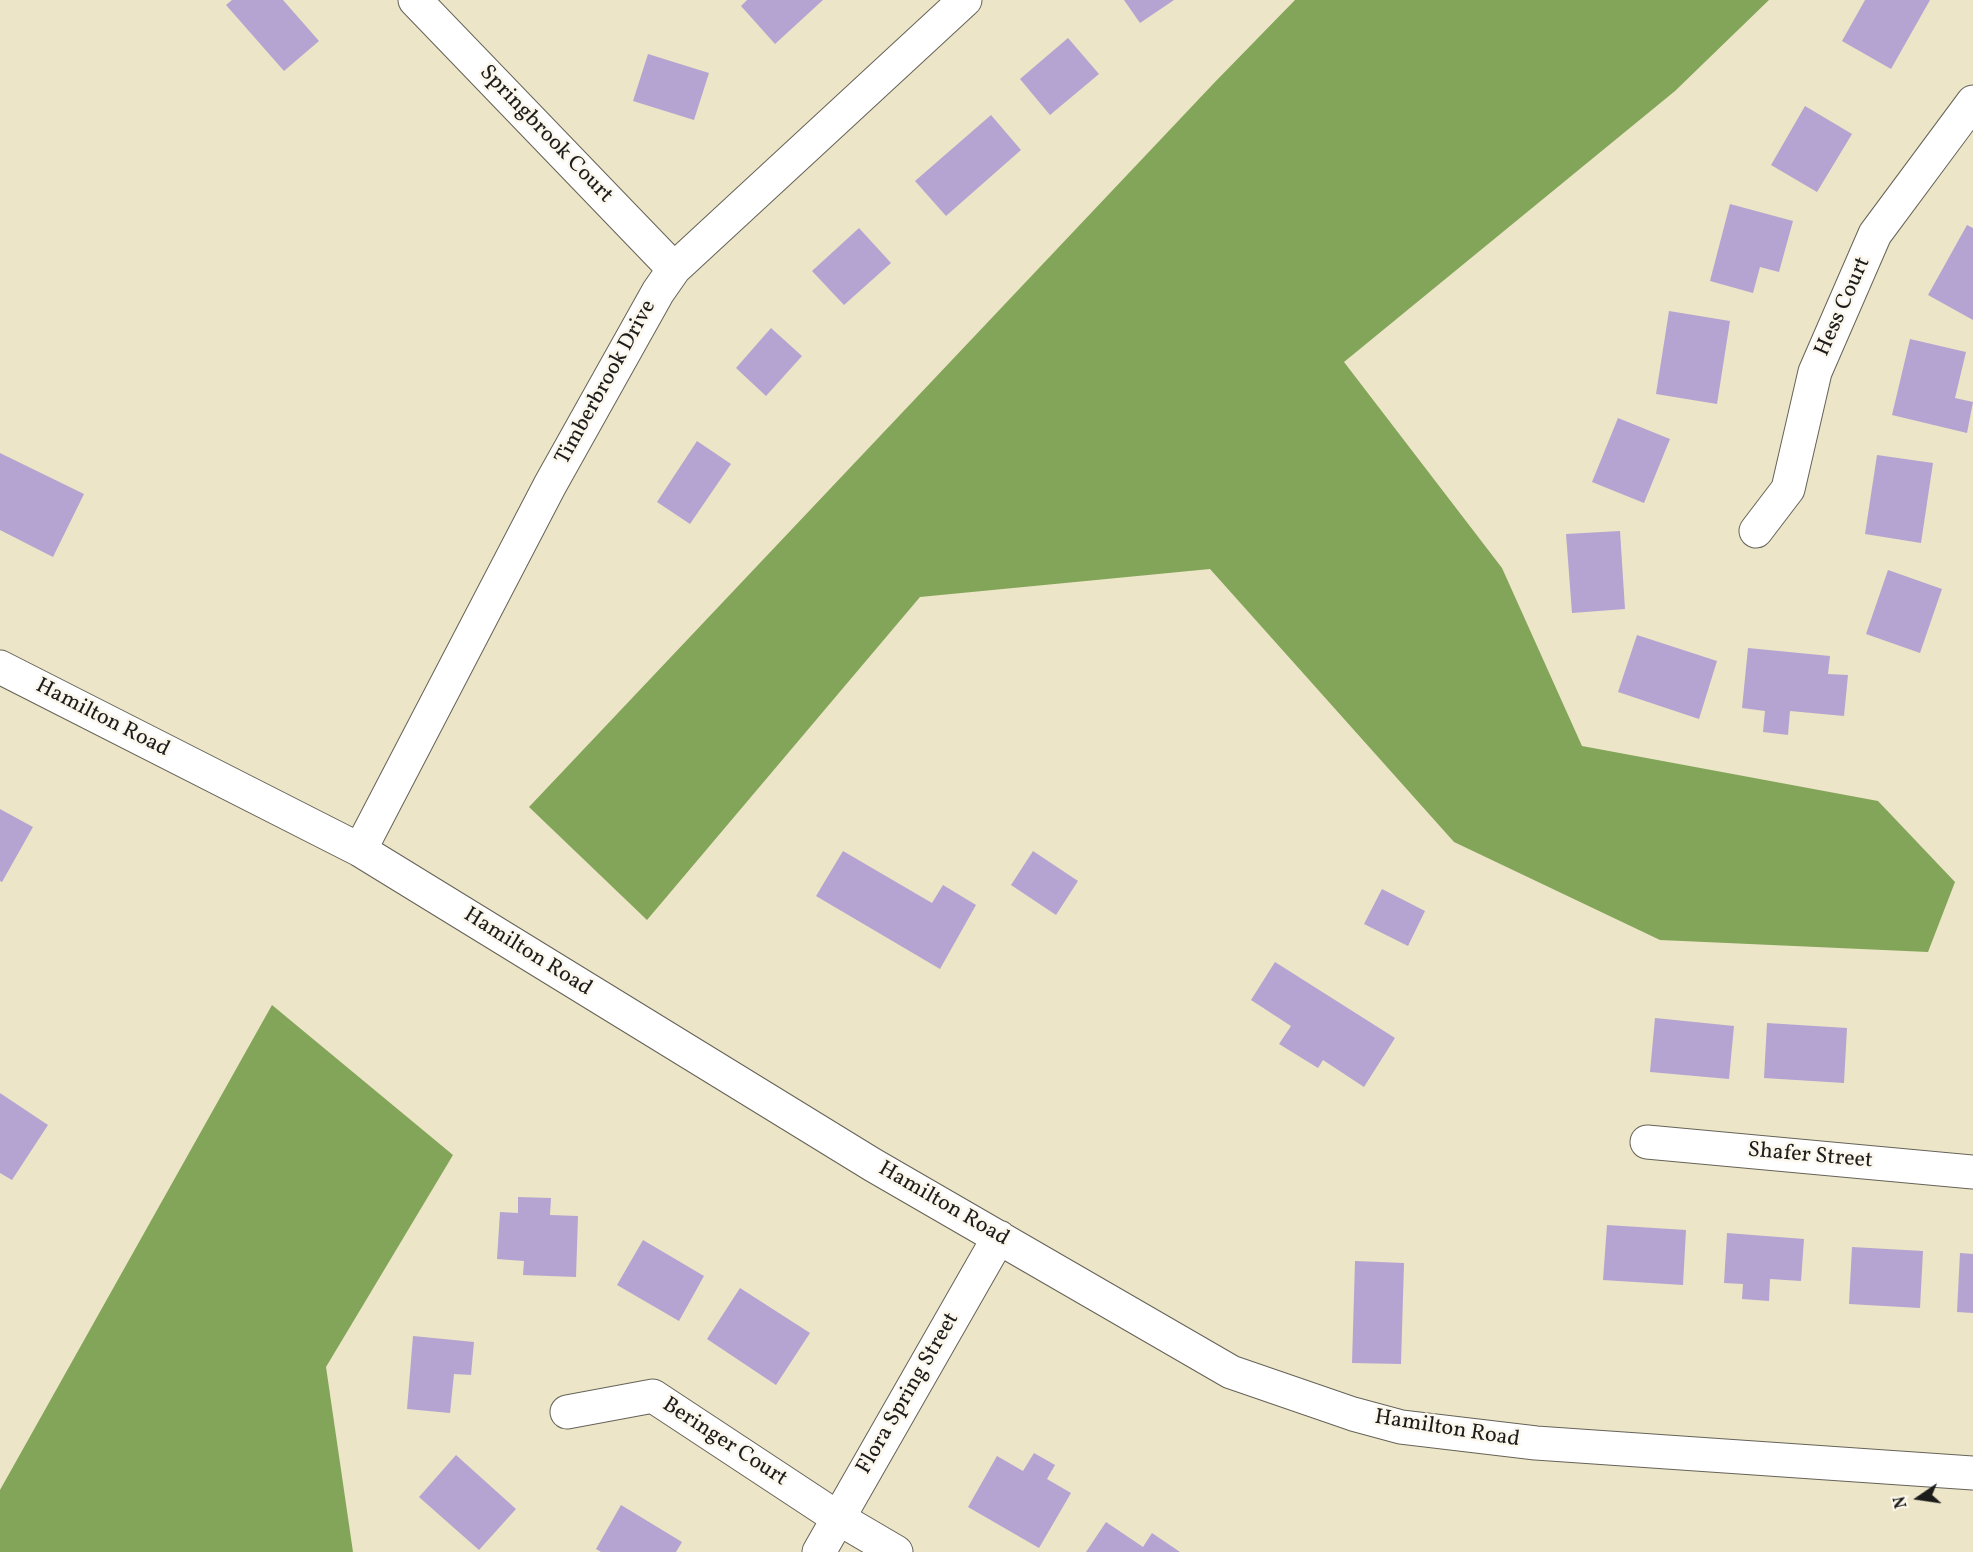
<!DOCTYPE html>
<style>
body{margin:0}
#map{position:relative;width:1973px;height:1552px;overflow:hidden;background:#ece5c7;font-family:Vollkorn,serif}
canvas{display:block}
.north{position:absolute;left:1889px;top:1468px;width:60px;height:60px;-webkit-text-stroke:4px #fbf7ec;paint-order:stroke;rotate:257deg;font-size:16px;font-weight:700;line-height:24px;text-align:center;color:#1c1c1c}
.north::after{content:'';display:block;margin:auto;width:21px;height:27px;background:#1c1c1c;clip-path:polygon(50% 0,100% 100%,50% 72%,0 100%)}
</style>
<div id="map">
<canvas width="1973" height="1552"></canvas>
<div class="north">N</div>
</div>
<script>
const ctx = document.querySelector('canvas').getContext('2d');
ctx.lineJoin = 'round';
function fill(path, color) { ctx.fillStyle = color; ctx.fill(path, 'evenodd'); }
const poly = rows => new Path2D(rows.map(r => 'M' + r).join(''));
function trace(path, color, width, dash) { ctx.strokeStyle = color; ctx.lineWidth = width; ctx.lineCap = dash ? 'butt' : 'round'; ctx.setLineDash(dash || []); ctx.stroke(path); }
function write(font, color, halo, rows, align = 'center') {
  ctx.font = font + ' Vollkorn,serif'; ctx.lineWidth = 5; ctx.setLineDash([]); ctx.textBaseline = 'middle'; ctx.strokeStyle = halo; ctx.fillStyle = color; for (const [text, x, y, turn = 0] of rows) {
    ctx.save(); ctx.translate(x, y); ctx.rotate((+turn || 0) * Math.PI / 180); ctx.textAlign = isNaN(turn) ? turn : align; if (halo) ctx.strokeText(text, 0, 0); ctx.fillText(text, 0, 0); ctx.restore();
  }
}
const forest = poly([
 [1295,0,1769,0,1675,91,1344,362,1502,568,1582,746,1878,801,1955,882,1928,952,1660,940,1454,842,1210,569,920,597,647,920,529,807,1215,82],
 [272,1005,453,1155,326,1367,353,1552,0,1552,0,1490]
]);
const building = poly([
 [232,0,283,0,319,41,284,71,226,5],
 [747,0,823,0,775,44,741,6],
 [1124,0,1174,0,1140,23],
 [1865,0,1930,0,1891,69,1842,41],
 [1068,38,1099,74,1050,115,1020,79],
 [648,54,709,73,694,120,633,101],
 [1805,106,1852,134,1817,192,1771,165],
 [991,115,1021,150,946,216,915,181],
 [1730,204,1793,221,1779,272,1760,267,1753,293,1710,281],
 [1967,225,1973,228,1973,320,1928,295],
 [859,228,891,263,844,305,812,271],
 [1669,311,1730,321,1717,404,1656,394],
 [771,328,802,356,766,396,736,368],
 [1910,339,1966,352,1955,398,1973,402,1967,433,1892,415],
 [1618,418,1670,439,1644,503,1592,482],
 [697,441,731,464,690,524,657,502],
 [0,453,84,494,53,557,0,530],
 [1877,455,1933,463,1921,543,1865,534],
 [1620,531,1625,609,1572,613,1566,534],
 [1888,570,1942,589,1920,653,1866,634],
 [1637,635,1717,661,1699,719,1618,692],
 [1748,648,1830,656,1828,674,1848,675,1844,716,1790,711,1788,735,1763,732,1765,711,1742,708],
 [0,809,33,827,2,882,0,881],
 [843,851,932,903,943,885,976,905,940,969,816,896],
 [1033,851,1078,881,1056,915,1011,885],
 [1382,889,1425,911,1408,946,1364,924],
 [1275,962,1395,1038,1364,1087,1323,1060,1318,1068,1279,1044,1291,1026,1251,1000],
 [1655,1018,1734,1026,1729,1079,1650,1072],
 [1767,1023,1847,1028,1844,1083,1764,1078],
 [0,1093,48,1125,12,1180,0,1173],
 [518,1197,551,1198,550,1215,578,1216,576,1277,523,1275,524,1261,497,1259,500,1212,518,1213],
 [1607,1225,1686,1230,1683,1285,1603,1280],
 [1727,1233,1804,1239,1801,1281,1770,1279,1769,1301,1742,1299,1743,1284,1724,1283],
 [643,1240,704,1276,679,1321,617,1285],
 [1852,1247,1923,1251,1920,1308,1849,1304],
 [1960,1253,1973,1254,1973,1313,1957,1312],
 [1355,1261,1404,1263,1401,1364,1352,1363],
 [740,1288,810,1333,776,1385,707,1339],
 [413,1336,474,1342,471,1375,454,1374,450,1413,407,1409],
 [1034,1453,1055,1465,1047,1479,1071,1493,1039,1548,968,1507,997,1456,1023,1471],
 [456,1455,516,1509,479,1550,419,1497],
 [621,1505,682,1542,676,1552,601,1552,596,1549],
 [1106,1522,1143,1547,1152,1533,1180,1552,1086,1552]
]);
const minor = poly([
 [415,0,674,269],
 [1756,531,1788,489,1815,372,1875,234,1973,102],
 [0,667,360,850,873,1165,1231,1372,1353,1414,1401,1427,1536,1443,1973,1473],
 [360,850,550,485,658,292,674,269,965,0],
 [1647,1142,1973,1172],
 [567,1412,653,1396,838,1518,896,1552],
 [819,1552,999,1237]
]);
const streetNames = [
 ["Springbrook Court",545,135,46],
 ["Hess Court",1844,307,-66],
 ["Timberbrook Drive",607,383,-61],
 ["Hamilton Road",102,719,27],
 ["Hamilton Road",527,953,32],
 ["Shafer Street",1810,1157,5],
 ["Hamilton Road",943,1205,30],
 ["Flora Spring Street",909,1394,-60],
 ["Hamilton Road",1447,1430,9],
 ["Beringer Court",724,1443,33]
];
fill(forest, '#83a55a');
fill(building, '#b5a4d1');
trace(minor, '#656258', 35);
trace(minor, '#fff', 33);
write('22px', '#1c1c1c', '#fbf7ec', streetNames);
</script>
